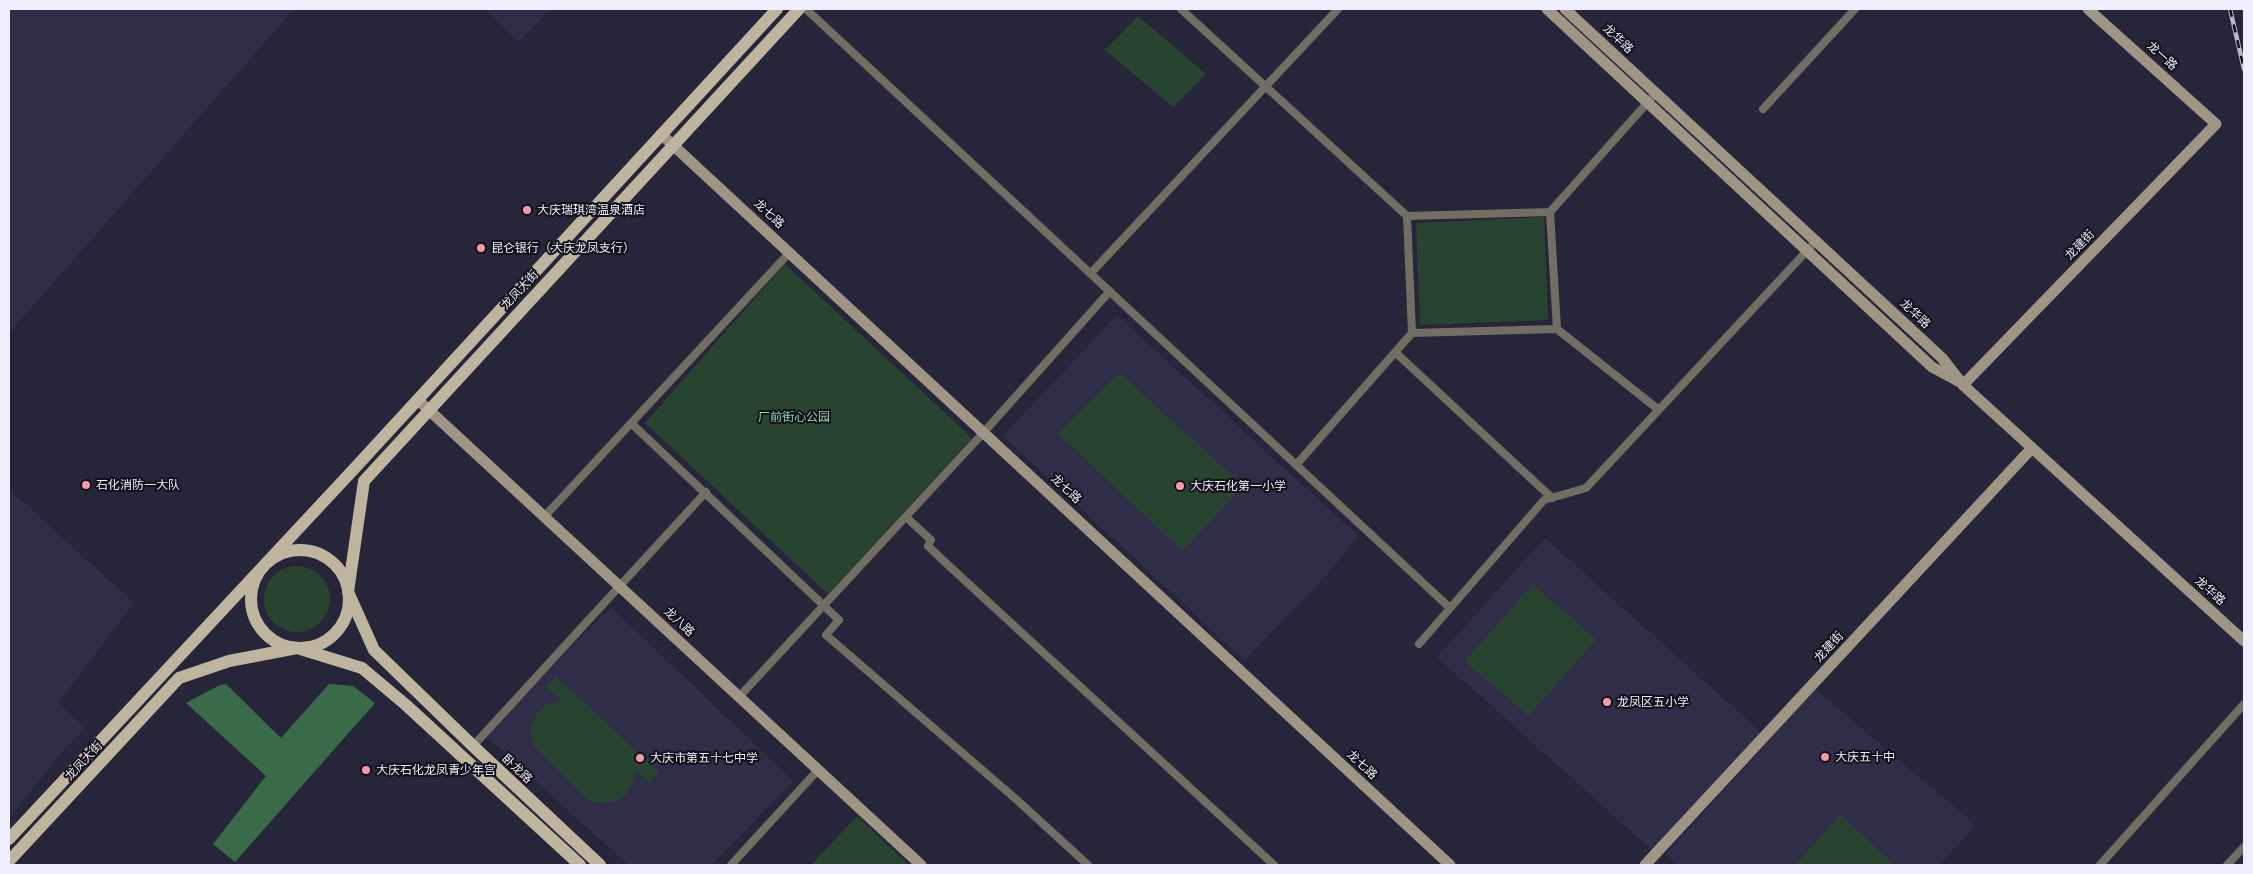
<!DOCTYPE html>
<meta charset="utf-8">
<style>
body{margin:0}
#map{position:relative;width:2253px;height:874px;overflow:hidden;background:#27253a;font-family:Mulish,sans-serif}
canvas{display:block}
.frame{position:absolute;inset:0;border:10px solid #efeefc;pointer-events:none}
</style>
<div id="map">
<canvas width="2253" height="874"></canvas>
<div class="frame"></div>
</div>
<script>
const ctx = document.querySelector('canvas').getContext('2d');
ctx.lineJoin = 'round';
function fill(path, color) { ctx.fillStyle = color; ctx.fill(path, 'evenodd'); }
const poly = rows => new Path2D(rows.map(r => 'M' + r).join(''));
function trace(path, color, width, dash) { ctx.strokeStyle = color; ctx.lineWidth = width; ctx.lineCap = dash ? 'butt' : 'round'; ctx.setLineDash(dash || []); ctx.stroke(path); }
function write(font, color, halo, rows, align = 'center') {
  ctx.font = font + ' Mulish,"Noto Sans SC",sans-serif'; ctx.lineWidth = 4; ctx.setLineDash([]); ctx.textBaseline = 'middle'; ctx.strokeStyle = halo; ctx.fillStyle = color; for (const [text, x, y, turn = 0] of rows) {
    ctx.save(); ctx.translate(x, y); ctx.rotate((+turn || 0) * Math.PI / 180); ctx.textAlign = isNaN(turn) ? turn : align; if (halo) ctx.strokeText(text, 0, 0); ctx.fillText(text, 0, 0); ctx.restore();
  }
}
const built = poly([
 [9,9,294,9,9,333],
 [484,9,550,9,519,42],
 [1117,315,1358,536,1326,576,1244,660,1003,436],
 [9,489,134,603,58,703,86,728,64,750,9,818],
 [1545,538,1763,734,1655,853,1437,657],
 [611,607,793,781,712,865,628,865,485,735],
 [1815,689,1976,825,1939,865,1678,865,1666,854]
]);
const green = poly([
 [1138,16,1206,74,1173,107,1105,50],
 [1544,217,1548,320,1420,325,1416,223],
 [785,264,972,438,828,594,645,423],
 [1120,373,1243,486,1183,551,1058,434],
 '264 599a33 33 0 1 1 66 0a33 33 0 1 1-66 0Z',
 [1533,584,1596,640,1528,716,1465,661],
 [556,677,659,772,649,783,636,770,633,782,626,795,612,802,600,803,587,799,534,747,530,730,537,713,547,704,561,700,546,687],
 [1840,815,1895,865,1795,865],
 [857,816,909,865,811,865]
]);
const forest = poly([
 [226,684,281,738,329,684,353,686,375,703,235,862,213,844,266,776,186,703,220,685]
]);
const street = poly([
 [806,9,1450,608],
 [1181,9,1407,216,1550,212,1557,329,1412,333,1407,216],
 [1763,109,1855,9],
 [1550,212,1656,93],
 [1091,273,1338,9],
 [1557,329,1659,410],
 [1395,352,1552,498],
 [631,423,839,620,826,635,1017,800,1088,865],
 [1296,465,1412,333],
 [544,517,790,252],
 [906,517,931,540,928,546,947,564,1274,865],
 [1419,644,1544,500,1586,488,1817,240],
 [739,697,984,432,1110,291],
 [473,746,706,492],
 [731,865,818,770],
 [2100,865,2244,704],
 [2227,865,2244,847]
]);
const secondary = poly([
 [1547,9,1932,367,1958,381],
 [1565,9,1942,358,1963,385,2244,641],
 [661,134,1450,865],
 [1963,385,2216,124,2088,9],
 [418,400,921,865],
 [1645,865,2032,448]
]);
const primary = poly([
 '251 599a49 49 0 1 1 98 0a49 49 0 1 1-98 0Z',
 [9,839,353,470,777,9],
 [9,861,179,678,229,661,297,648,362,668,406,705,580,865],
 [600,865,473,746,374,650,348,592,364,481,799,9]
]);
const rail = poly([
 [2230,9,2244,69]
]);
const markers = [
 [527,210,5,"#f39aa9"],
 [481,248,5,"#f39aa9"],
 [86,485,5,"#f39aa9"],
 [1180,486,5,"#f39aa9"],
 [1607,702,5,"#f39aa9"],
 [1825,757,5,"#f39aa9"],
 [640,758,5,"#f39aa9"],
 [366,770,5,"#f39aa9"]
];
const streetNames = [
 ["龙华路",1618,39,43],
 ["龙一路",2162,56,42],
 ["龙七路",769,214,43],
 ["龙建街",2080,245,-46],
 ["龙凤大街",520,290,-47],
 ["龙华路",1915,314,43],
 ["龙七路",1066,489,43],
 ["龙华路",2210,591,42],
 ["龙八路",679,622,43],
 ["龙建街",1829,647,-47],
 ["龙凤大街",84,761,-47],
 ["龙七路",1362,765,43],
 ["卧龙路",517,769,43]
];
const poiNames = [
 ["大庆瑞琪湾温泉酒店",537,210],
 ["昆仑银行（大庆龙凤支行）",491,248],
 ["石化消防一大队",96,485],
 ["大庆石化第一小学",1190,486],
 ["龙凤区五小学",1617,702],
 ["大庆五十中",1835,757],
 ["大庆市第五十七中学",650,758],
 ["大庆石化龙凤青少年宫",376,770]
];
const parkNames = [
 ["厂前街心公园",794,417]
];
fill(built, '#302d48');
fill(green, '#284330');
fill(forest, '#396b48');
trace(street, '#736e63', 8);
trace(secondary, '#9e9585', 11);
trace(primary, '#bfb49e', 12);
trace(rail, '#b9b8c8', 4.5);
trace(rail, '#111019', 2.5, [8]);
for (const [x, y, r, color] of markers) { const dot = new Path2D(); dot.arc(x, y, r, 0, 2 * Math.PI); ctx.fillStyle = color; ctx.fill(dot); trace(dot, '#111019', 2); }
write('12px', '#efeefc', '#111019', streetNames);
write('12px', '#efeefc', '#111019', poiNames, 'left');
write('12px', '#8ddaa3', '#111019', parkNames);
</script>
